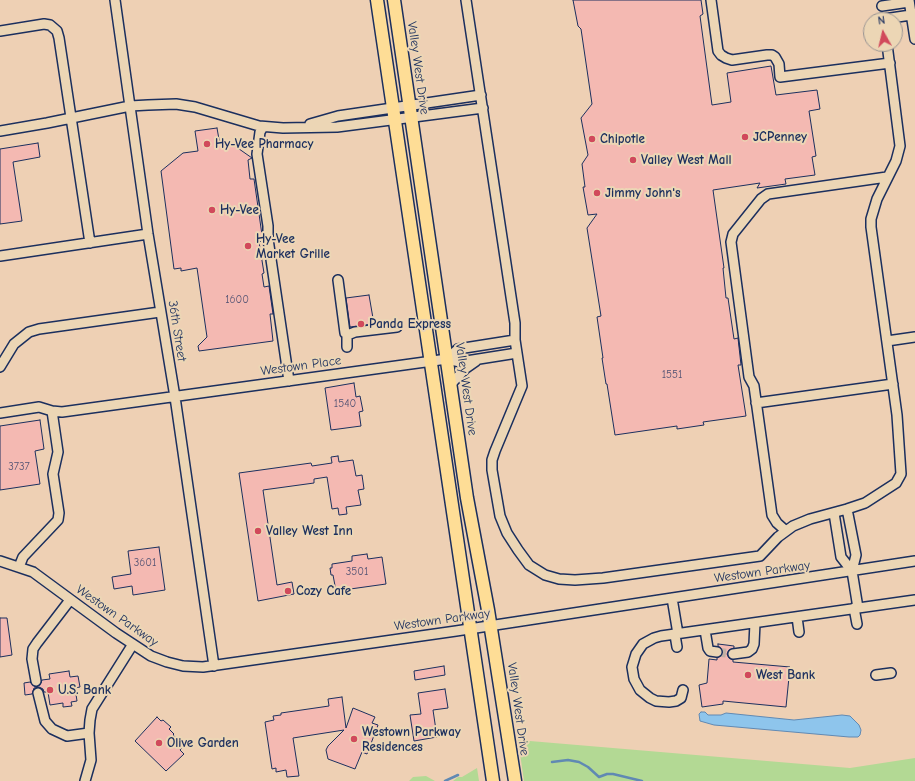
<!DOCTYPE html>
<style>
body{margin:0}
#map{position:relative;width:915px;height:781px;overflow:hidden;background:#eed0b4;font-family:"Comic Neue",sans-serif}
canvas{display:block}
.north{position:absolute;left:863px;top:12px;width:40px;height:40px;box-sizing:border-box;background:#ecd6b5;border:1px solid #989392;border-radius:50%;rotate:352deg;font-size:11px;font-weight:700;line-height:16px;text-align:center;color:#1b2f5e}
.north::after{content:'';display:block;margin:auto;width:14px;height:18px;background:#d1495b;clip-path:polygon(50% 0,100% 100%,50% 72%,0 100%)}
</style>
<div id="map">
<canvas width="915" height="781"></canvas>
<div class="north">N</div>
</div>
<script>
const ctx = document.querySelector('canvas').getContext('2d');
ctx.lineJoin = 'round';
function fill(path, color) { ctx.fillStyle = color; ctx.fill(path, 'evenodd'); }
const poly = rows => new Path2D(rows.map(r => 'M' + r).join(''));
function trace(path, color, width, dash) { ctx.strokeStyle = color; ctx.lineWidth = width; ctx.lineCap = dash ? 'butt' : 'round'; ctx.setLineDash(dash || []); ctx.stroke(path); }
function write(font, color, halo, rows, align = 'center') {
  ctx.font = font + ' "Comic Neue",sans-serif'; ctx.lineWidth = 4; ctx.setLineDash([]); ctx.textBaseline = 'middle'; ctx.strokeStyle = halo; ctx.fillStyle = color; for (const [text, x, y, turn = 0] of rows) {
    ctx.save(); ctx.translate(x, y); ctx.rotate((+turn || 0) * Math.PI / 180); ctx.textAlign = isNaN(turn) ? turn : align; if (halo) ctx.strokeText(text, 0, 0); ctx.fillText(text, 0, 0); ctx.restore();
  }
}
const green = poly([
 [518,740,850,768,915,758,915,781,524,781],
 [477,768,479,781,453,781,458,777,462,777],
 [426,776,435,781,409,781,413,777]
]);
const water = poly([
 [701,712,705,712,708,715,721,715,726,713,794,720,842,715,850,716,859,725,861,730,860,735,858,737,849,737,714,725,700,721,699,714,701,712]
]);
const stream = poly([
 [552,762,568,760,579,762,588,767,599,777,607,774,613,774,642,781],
 [445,781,458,775]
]);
const building = poly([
 [573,0,701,0,703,14,700,16,712,105,731,102,727,73,771,66,776,95,817,90,820,109,809,111,816,156,812,157,815,175,785,179,786,184,757,188,760,183,713,190,724,268,723,268,726,298,728,298,734,339,738,338,741,365,738,365,746,416,703,422,704,425,677,429,677,426,615,435,607,384,606,384,602,358,603,358,597,317,601,316,587,228,597,214,588,215,583,187,585,187,582,164,588,155,581,118,592,104,581,29,578,26,573,0],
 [217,128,220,145,232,144,252,158,248,160,250,179,254,179,262,235,262,241,259,242,264,273,262,274,264,287,269,286,273,314,270,314,273,341,199,351,198,346,207,337,197,268,181,271,181,268,174,269,161,171,183,153,198,151,195,131,217,128],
 [38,143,40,157,13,162,22,221,0,224,0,149,38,143],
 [369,295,374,324,350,327,346,298,369,295],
 [354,383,356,397,360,396,363,411,359,412,361,426,331,430,325,388,354,383],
 [40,420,44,449,35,451,40,484,0,490,0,426,40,420],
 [338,456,339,462,353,460,356,476,362,475,364,489,358,490,361,505,346,507,347,514,339,515,338,508,332,509,327,477,314,479,314,483,263,490,277,585,292,582,294,594,258,601,239,473,311,463,312,466,332,463,331,457,338,456],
 [159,547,165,590,133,595,132,586,114,589,112,577,131,574,128,551,159,547],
 [367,554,368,559,382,557,386,584,336,591,333,575,331,575,330,568,332,568,332,564,352,561,352,556,367,554],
 [0,618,7,618,12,655,0,657,0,618],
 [718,644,734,646,734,648,729,650,727,654,729,658,733,660,733,662,790,667,786,707,723,701,723,704,702,707,699,685,707,683,709,659,717,660,717,658,722,655,723,650,718,646,718,644],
 [444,666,445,675,415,680,414,671,444,666],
 [69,671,70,677,78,676,80,687,75,688,77,701,71,702,72,706,63,707,63,703,50,705,48,692,44,692,43,689,39,687,34,688,32,694,25,695,24,683,30,682,34,686,37,687,41,683,42,680,50,679,49,674,69,671],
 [445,689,448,708,433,710,437,737,414,741,410,715,421,714,418,693,445,689],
 [342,697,346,728,353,708,375,717,372,723,378,725,367,754,362,752,355,769,328,759,326,750,328,746,344,730,293,738,299,776,287,777,286,770,276,772,276,768,272,769,265,722,274,720,273,716,281,715,281,713,329,706,328,699,342,697],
 [157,717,161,721,163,720,171,727,169,729,174,734,173,735,184,745,180,750,184,754,166,771,135,741,157,717]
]);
const minorTunnel = poly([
 [717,652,733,654]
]);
const minor = poly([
 [115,0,148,234,175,397,214,666],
 [466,0,515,323,515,340,522,386,495,451,492,460,492,470,500,516,507,533,518,550,529,565,545,575,559,579,575,580,603,578,760,556,778,537,793,526,810,519,847,509,865,503,896,483,901,474,897,415,871,227,871,219,877,199,896,161,900,146,887,44],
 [711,0,718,51,721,55,726,58,732,60,767,55,772,55,775,57,779,64,780,77,890,63],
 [909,0,915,39],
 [882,6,909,2],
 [884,19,911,15],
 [0,31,44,24,50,25,57,31,59,38,90,243],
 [310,124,338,116,481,95],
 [263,127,260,132,257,154,268,226,268,239,289,381],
 [0,131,47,123,130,106,148,105,176,104,195,107,259,126,283,128,337,127,483,108],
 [0,256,148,234],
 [338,280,345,333,350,334,355,332,397,327],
 [347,334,347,347],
 [887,341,915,337],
 [447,359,458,349,515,340],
 [0,367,14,344,29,332,39,329,160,312],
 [451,384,466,368,476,361],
 [756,403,893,384],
 [0,413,39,407,52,411,62,412,447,359,460,362,517,353],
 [847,509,856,555,852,571,858,608],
 [834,513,841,557,852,571],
 [786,531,777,523,772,515,754,386,749,377,731,242,733,234,761,199,768,194,887,177],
 [0,561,33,572,116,633,151,656,167,662,183,666,203,667,456,631,915,561],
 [19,567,23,557,58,520,59,513,53,474,58,452,52,411],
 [672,598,678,634],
 [854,608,857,624],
 [797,617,799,632],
 [705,630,708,648,710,651,717,652],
 [675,635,677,647],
 [733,654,748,652,752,649,754,644,755,623],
 [876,675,891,673],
 [36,681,32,659,33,649,37,643,70,600],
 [683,690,681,698,676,701,669,702,656,701,650,698,640,690,634,679,632,667,636,654,643,644,654,638,661,636,915,600],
 [38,693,45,721,52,729,67,736,89,733],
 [85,781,91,760,89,733,90,720,92,709,133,644]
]);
const major = poly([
 [377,0,493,781],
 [394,0,467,498,488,610,515,781]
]);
const markers = [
 [745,137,4,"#d1495b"],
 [592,139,4,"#d1495b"],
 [207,144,4,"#d1495b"],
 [633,160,4,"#d1495b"],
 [597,193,4,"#d1495b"],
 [212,210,4,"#d1495b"],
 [248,246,4,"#d1495b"],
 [361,324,4,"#d1495b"],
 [258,531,4,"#d1495b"],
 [288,591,4,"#d1495b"],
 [748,675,4,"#d1495b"],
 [50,690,4,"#d1495b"],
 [354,739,4,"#d1495b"],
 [159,743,4,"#d1495b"]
];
const numberNames = [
 ["1600",237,300],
 ["1551",672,375],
 ["1540",345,404],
 ["3737",19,467],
 ["3601",145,563],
 ["3501",357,572]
];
const streetNames = [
 ["Valley West Drive",418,68,82],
 ["36th Street",177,331,81],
 ["Westown Place",301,366,-8],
 ["Valley West Drive",466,389,82],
 ["Westown Parkway",762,572,-8],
 ["Westown Parkway",117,616,35],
 ["Westown Parkway",442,620,-8],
 ["Valley West Drive",518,709,82]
];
const poiNames = [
 ["JCPenney",753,137],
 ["Chipotle",600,139],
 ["Hy-Vee Pharmacy",215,144],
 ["Valley West Mall",641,160],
 ["Jimmy John's",605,193],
 ["Hy-Vee",220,210],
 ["Hy-Vee",256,239],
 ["Market Grille",256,254],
 ["Panda Express",369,324],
 ["Valley West Inn",266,531],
 ["Cozy Cafe",296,591],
 ["West Bank",756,675],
 ["U.S. Bank",58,690],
 ["Westown Parkway",362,732],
 ["Residences",362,747],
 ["Olive Garden",167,743]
];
fill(green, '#b3d994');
fill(water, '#8ec5ec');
trace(water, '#6089b3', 1);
trace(stream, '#6089b3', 2.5);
fill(building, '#f4b9b2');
trace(building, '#1b2f5e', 1);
trace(minorTunnel, '#c4b0a3', 9, [9, 4.5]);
trace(minor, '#1b2f5e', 12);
trace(major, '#1b2f5e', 15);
trace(minor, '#ecd6b5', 9);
trace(major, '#fedd96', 12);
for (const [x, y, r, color] of markers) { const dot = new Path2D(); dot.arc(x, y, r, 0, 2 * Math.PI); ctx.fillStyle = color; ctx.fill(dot); trace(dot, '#ecd6b5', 1.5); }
write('11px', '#515273', null, numberNames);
write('13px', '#1b2f5e', '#ecd6b5', streetNames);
write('bold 13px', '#1b2f5e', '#ecd6b5', poiNames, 'left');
</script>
